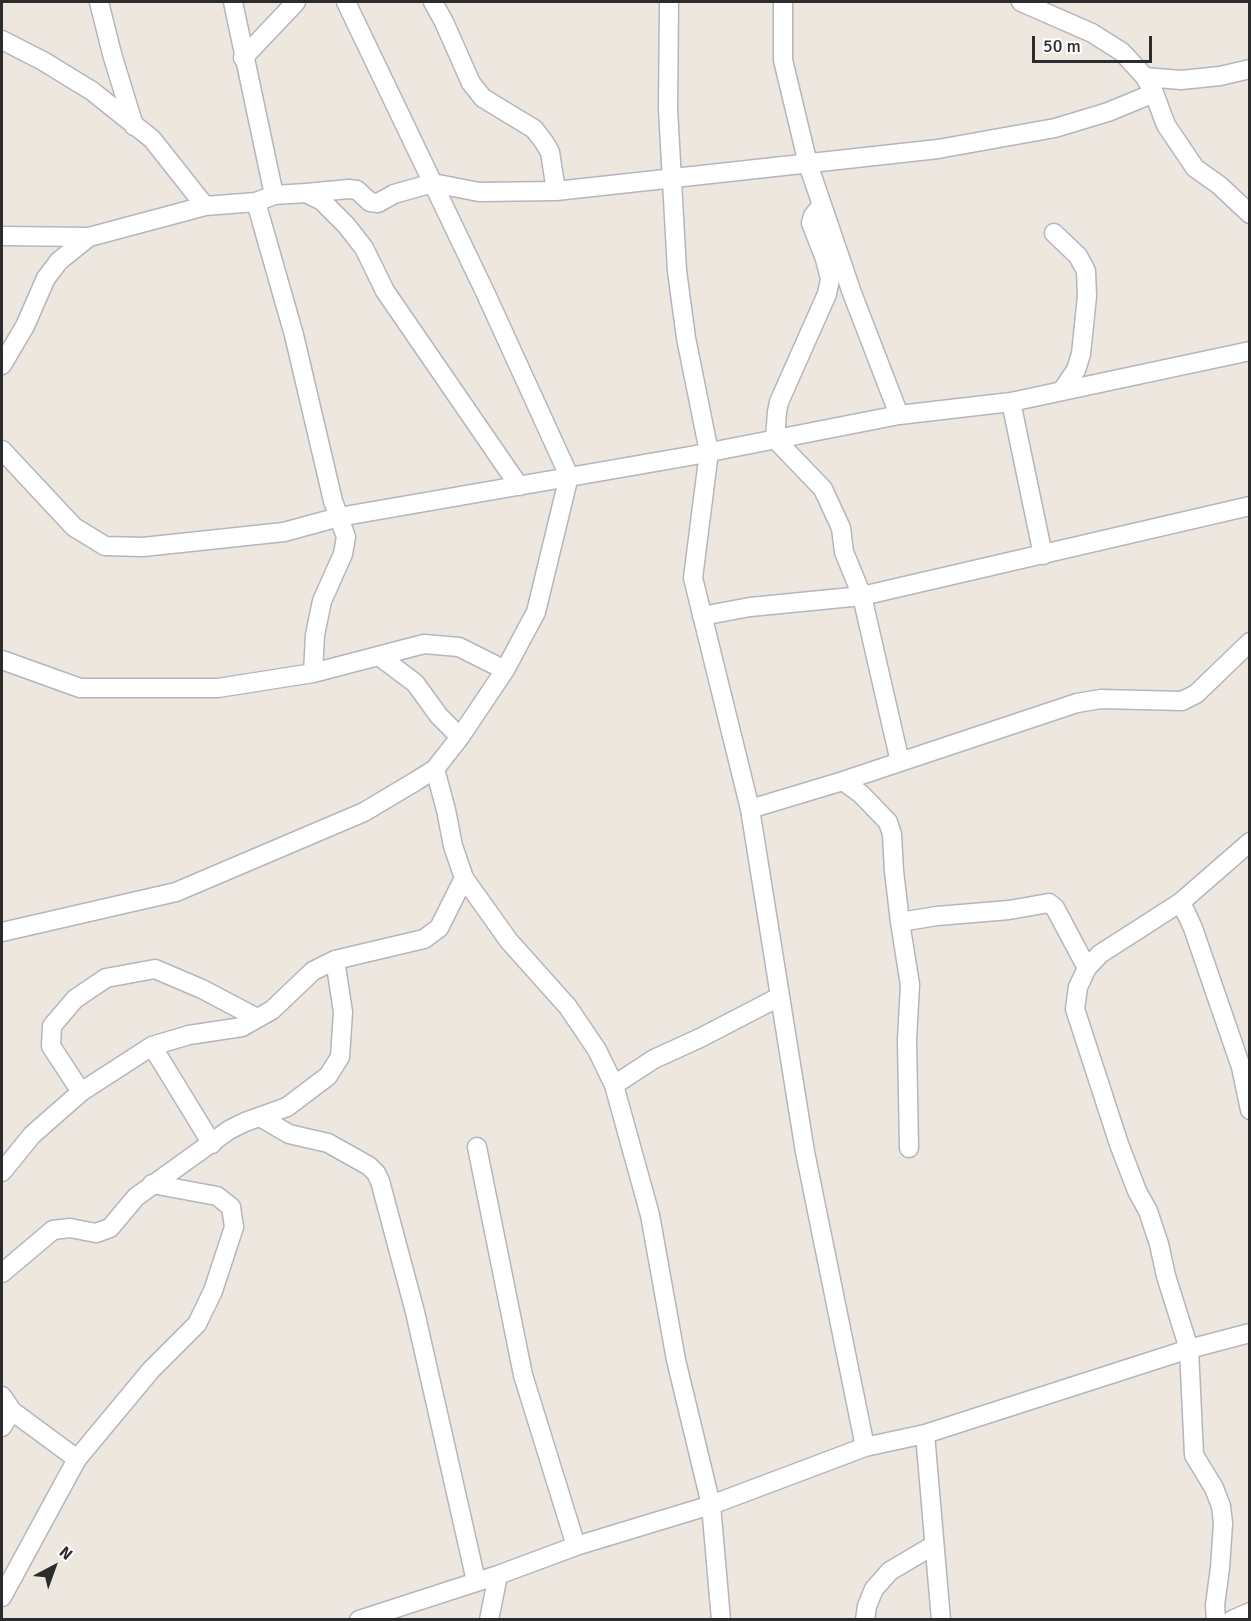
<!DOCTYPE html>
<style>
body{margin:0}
#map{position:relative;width:1251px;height:1621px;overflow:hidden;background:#ede7e0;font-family:Signika,sans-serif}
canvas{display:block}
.frame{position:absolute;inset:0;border:3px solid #2c2c2c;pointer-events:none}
.north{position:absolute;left:24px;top:1537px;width:60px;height:60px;-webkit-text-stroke:4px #fff;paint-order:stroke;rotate:41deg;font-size:16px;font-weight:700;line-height:24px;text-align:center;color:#2c2c2c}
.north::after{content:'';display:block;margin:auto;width:21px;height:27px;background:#2c2c2c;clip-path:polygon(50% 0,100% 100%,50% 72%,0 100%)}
.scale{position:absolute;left:1032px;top:36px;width:120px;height:27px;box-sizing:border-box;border:3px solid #2c2c2c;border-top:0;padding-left:8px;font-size:18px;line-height:21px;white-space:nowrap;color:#2c2c2c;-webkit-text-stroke:4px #fff;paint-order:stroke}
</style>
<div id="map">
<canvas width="1251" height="1621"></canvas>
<div class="frame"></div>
<div class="north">N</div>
<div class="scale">50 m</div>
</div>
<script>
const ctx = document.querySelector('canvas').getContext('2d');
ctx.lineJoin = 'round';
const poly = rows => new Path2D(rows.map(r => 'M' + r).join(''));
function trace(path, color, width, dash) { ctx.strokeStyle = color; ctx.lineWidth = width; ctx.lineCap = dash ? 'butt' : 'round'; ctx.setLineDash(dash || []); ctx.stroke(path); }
const street = poly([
 [99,2,112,54,134,126],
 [233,2,274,195],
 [433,2,444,22,471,83,483,98,534,129,544,142,550,152,556,191],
 [669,2,668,109,677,271,686,338,709,452,693,578,750,809,805,1152,865,1447],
 [783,2,783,60,808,164,852,293,899,415],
 [1021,2,1092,33,1122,52,1145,77,1154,93,1166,125,1195,168,1219,185,1250,214],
 [2,40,43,61,92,91,152,139,205,206],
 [243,58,296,2],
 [1145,77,1181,80,1220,76,1250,69],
 [306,193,349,189,357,190,370,202,378,203,394,194,433,183,479,192,556,191,938,149,1055,128,1108,112,1154,93],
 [256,202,294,335,333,501,346,537,343,554,322,601,315,635,313,673],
 [822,205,813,216,811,223,825,259,830,279,827,294,779,402,777,412,775,439,823,489,841,528,844,552,862,596,900,762],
 [1054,233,1078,256,1086,271,1087,296,1081,354,1076,370,1063,389],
 [2,236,89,237,205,206,256,202,274,195,306,193,322,201,346,225,364,248,385,291,519,486],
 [2,365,25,326,46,278,59,261,89,237],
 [1011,402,1043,555],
 [2,450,74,527,105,546,143,547,284,532,339,517,690,456,899,415,1011,402,1250,351],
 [702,616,750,607,862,596,1250,506],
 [379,656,415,683,439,716,460,737],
 [2,660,80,688,218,688,313,673,424,644,459,647,505,670],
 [435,769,446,810,453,846,464,878,509,941,568,1007,597,1050,614,1085,650,1215,676,1360,711,1505,721,1620],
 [843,781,861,794,888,822,892,834,894,871,900,922,937,916,1009,910,1049,903,1055,908,1087,968],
 [750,809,843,781,1077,703,1101,699,1182,701,1196,694,1250,642],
 [1250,842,1181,902,1193,928,1241,1067,1250,1110],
 [1181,902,1100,954,1087,968,1078,987,1075,1009,1119,1144,1137,1191,1148,1211,1159,1244,1166,1276,1189,1349,1194,1455,1214,1488,1221,1506,1223,1523,1220,1568,1215,1605,1216,1620],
 [900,922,910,985,907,1040,909,1148],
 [2,932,176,892,364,812,416,781,435,769,460,737,505,670,536,612,569,476,485,292,346,2],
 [152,1046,212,1144],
 [614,1085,654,1059,700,1038,779,997],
 [81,1092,51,1046,52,1026,75,999,106,978,155,969,202,989,257,1018],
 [260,1117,289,1134,328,1143,369,1166,376,1173,380,1181,415,1312,476,1581],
 [477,1147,523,1375,576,1546],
 [2,1172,32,1135,81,1092,152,1046,189,1035,242,1027,272,1010,313,971,335,960,424,939,439,928,464,878],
 [2,1273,53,1230,70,1228,96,1233,110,1228,136,1197,229,1130,245,1122,287,1107,328,1076,340,1057,343,1012,335,960],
 [2,1396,12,1411,77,1459],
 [2,1427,12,1411],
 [925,1434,941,1620],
 [2,1597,77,1459,151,1370,197,1324,213,1291,234,1227,231,1207,217,1196,152,1184],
 [359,1620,498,1575,576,1546,711,1505,865,1447,925,1434,1189,1349,1250,1333],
 [489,1620,498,1575],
 [865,1620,867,1606,874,1589,890,1571,934,1545],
 [1232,1620,1250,1612]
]);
trace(street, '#b3b6bf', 21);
trace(street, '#fff', 18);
</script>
